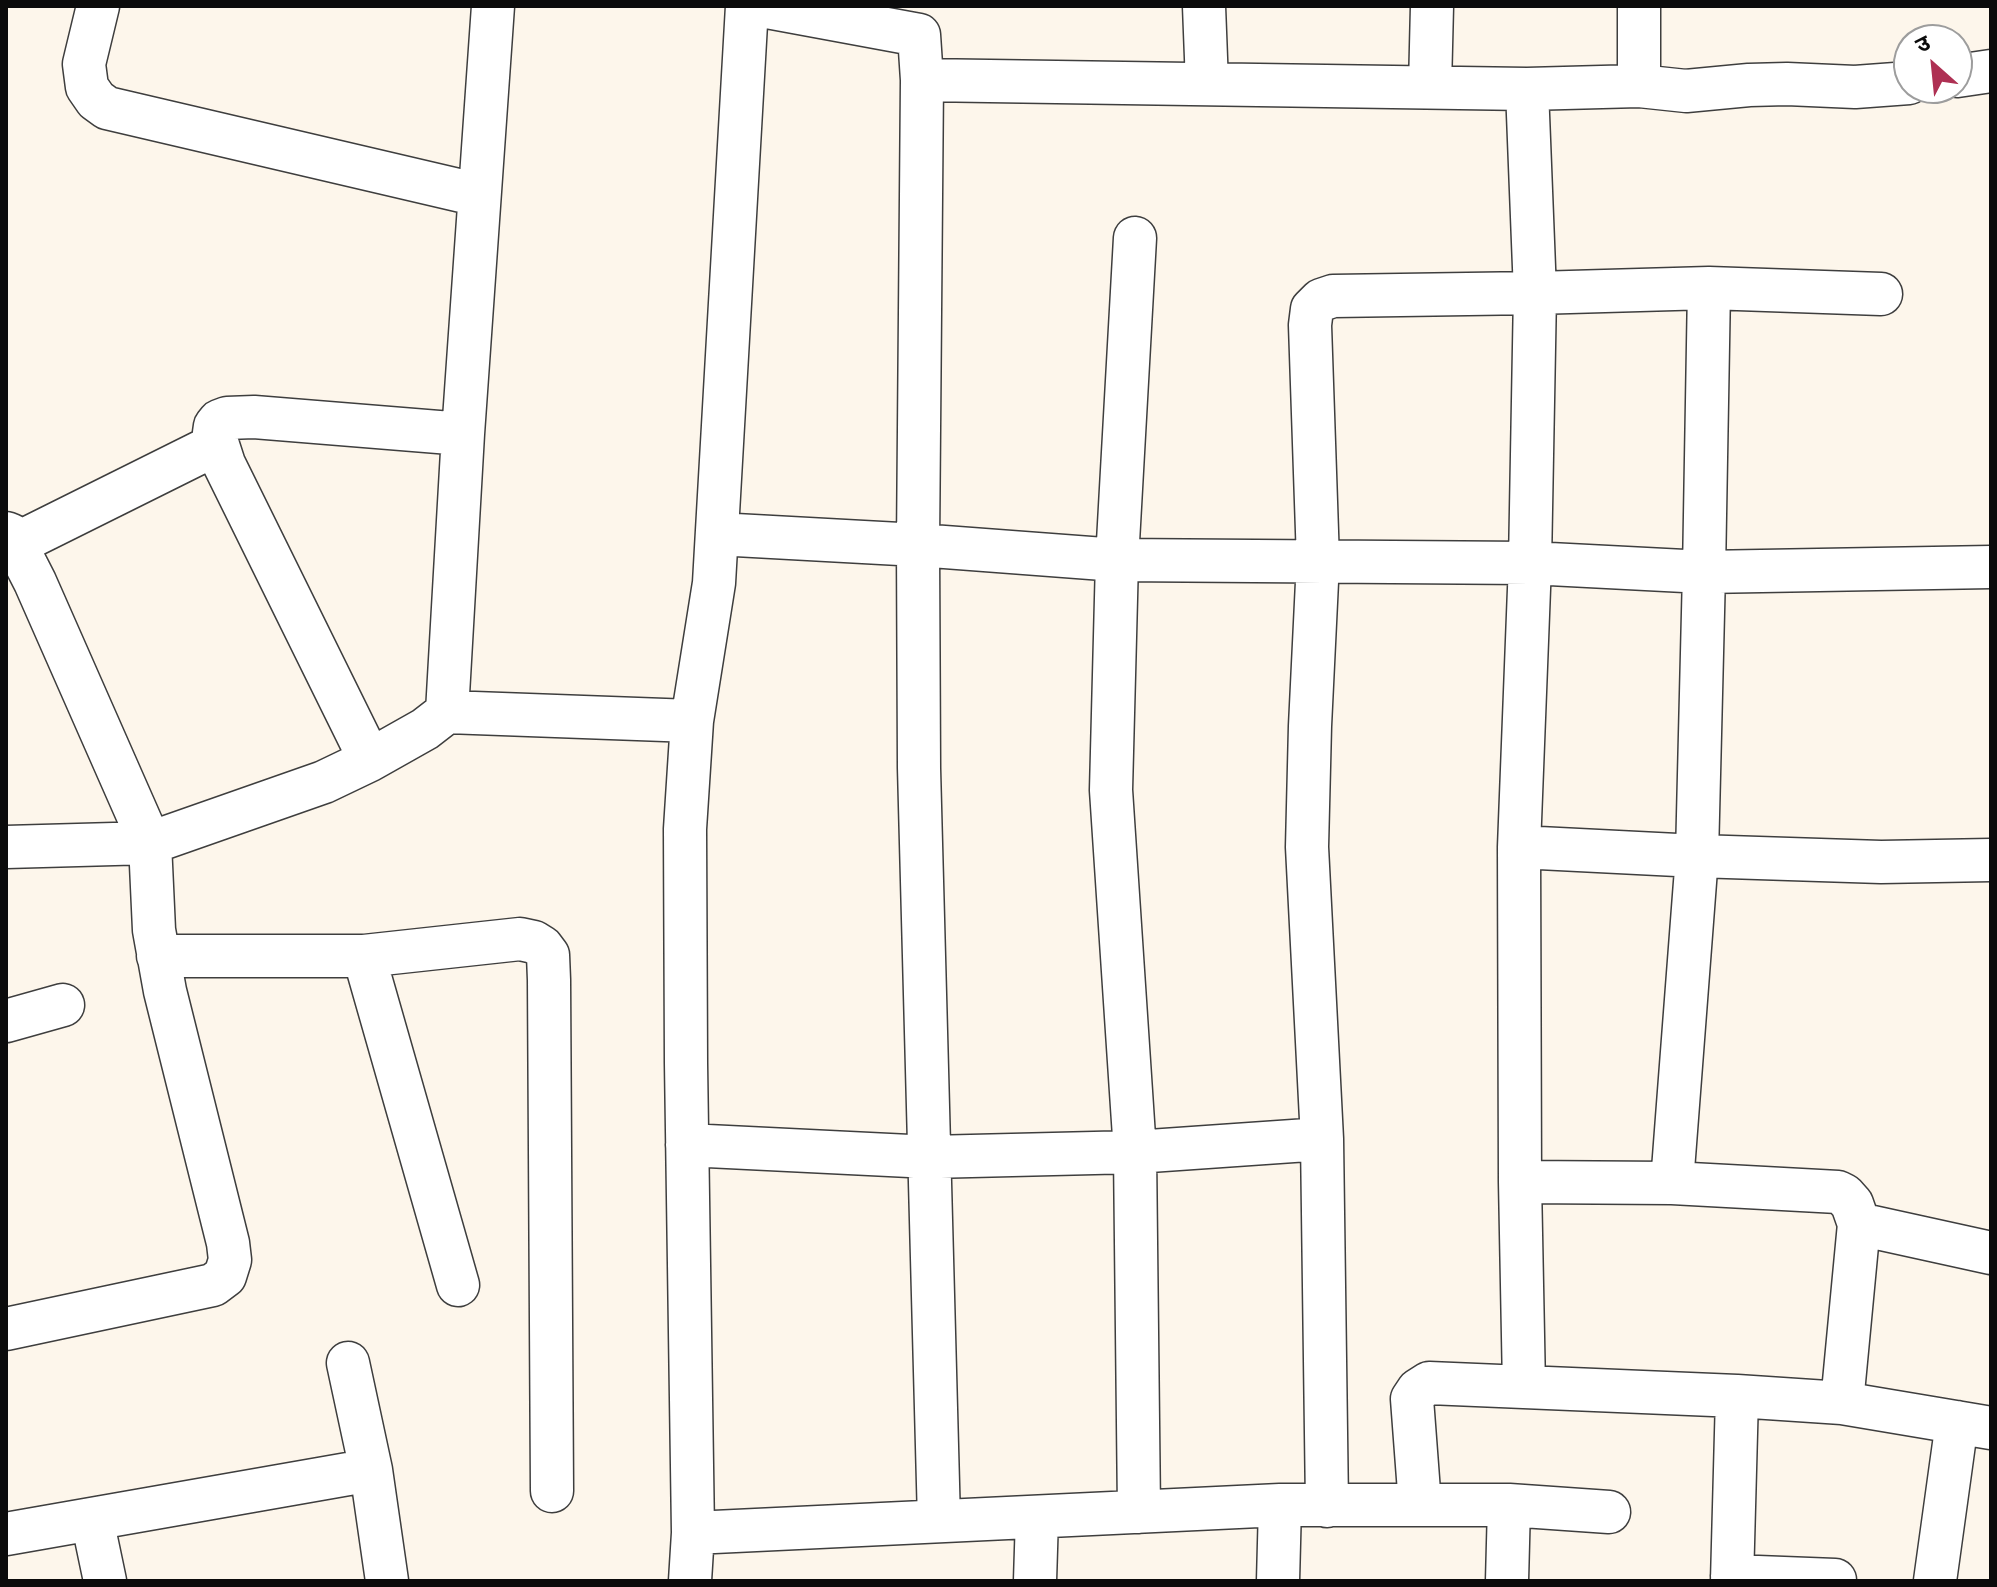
<!DOCTYPE html>
<meta charset="utf-8">
<style>
body{margin:0}
#map{position:relative;width:1997px;height:1587px;overflow:hidden;background:#fdf6eb;font-family:"Times New Roman","Noto Sans Devanagari",serif}
canvas{display:block}
.frame{position:absolute;inset:0;border:8px solid #0b0b0b;pointer-events:none}
.north{position:absolute;left:1893px;top:24px;width:80px;height:80px;box-sizing:border-box;background:#fff;border:2px solid #9d9d9d;border-radius:50%;rotate:333deg;font-size:22px;font-weight:700;line-height:32px;text-align:center;color:#0b0b0b}
.north::after{content:'';display:block;margin:auto;width:28px;height:36px;background:#ae3053;clip-path:polygon(50% 0,100% 100%,50% 72%,0 100%)}
</style>
<div id="map">
<canvas width="1997" height="1587"></canvas>
<div class="frame"></div>
<div class="north">उ</div>
</div>
<script>
const ctx = document.querySelector('canvas').getContext('2d');
ctx.lineJoin = 'round';
const poly = rows => new Path2D(rows.map(r => 'M' + r).join(''));
function trace(path, color, width, dash) { ctx.strokeStyle = color; ctx.lineWidth = width; ctx.lineCap = dash ? 'butt' : 'round'; ctx.setLineDash(dash || []); ctx.stroke(path); }
const street = poly([
 [98,6,84,64,87,87,96,100,107,108,479,195],
 [762,6,919,35,922,80,918,545,919,768,939,1521],
 [1204,6,1207,84],
 [1639,6,1639,86],
 [1957,76,1991,71],
 [922,80,1527,89,1535,293,1530,563,1519,847,1520,1182,1524,1387],
 [1430,87,1432,6],
 [1527,89,1639,86,1686,91,1749,85,1787,84,1855,87,1909,83],
 [1135,238,1117,560,1111,790,1135,1152,1139,1512],
 [1709,288,1881,294],
 [6,533,11,535,35,582,150,843,154,930,165,991,228,1243,230,1260,225,1276,213,1285,6,1329],
 [717,534,918,545,1117,560,1530,563,1704,572,1991,567],
 [16,544,217,444],
 [447,712,463,434,493,6],
 [370,760,425,729,447,712,692,721],
 [6,847,150,843,324,782,370,760,224,464,214,433,215,426,219,421,227,418,254,417,463,434],
 [1519,847,1697,856,1881,862,1991,860],
 [158,956,364,956,520,939,534,942,542,947,548,955,549,980,552,1491],
 [364,956,458,1285],
 [6,1021,63,1005],
 [687,1145,930,1157,1135,1152,1322,1139],
 [1520,1182,1672,1183,1838,1192,1844,1195,1852,1204,1859,1224],
 [1842,1403,1859,1224,1991,1253],
 [371,1470,387,1581],
 [1420,1505,1412,1399,1418,1390,1429,1383,1737,1396,1842,1403,1991,1428],
 [1327,1506,1322,1139,1307,847,1310,726,1318,561,1310,325,1312,309,1321,300,1333,296,1535,293,1709,288,1704,572,1697,856,1672,1183],
 [92,1519,105,1581],
 [693,1533,1280,1505,1509,1505],
 [6,1534,371,1470,348,1363],
 [1732,1576,1835,1580],
 [690,1581,693,1533,686,1063,685,829,692,721,714,583,747,6],
 [1035,1581,1037,1517],
 [1278,1581,1280,1505],
 [1507,1581,1509,1505,1609,1512],
 [1732,1581,1737,1396],
 [1935,1581,1957,1422]
]);
trace(street, '#3e3e3e', 45);
trace(street, '#fff', 42);
</script>
